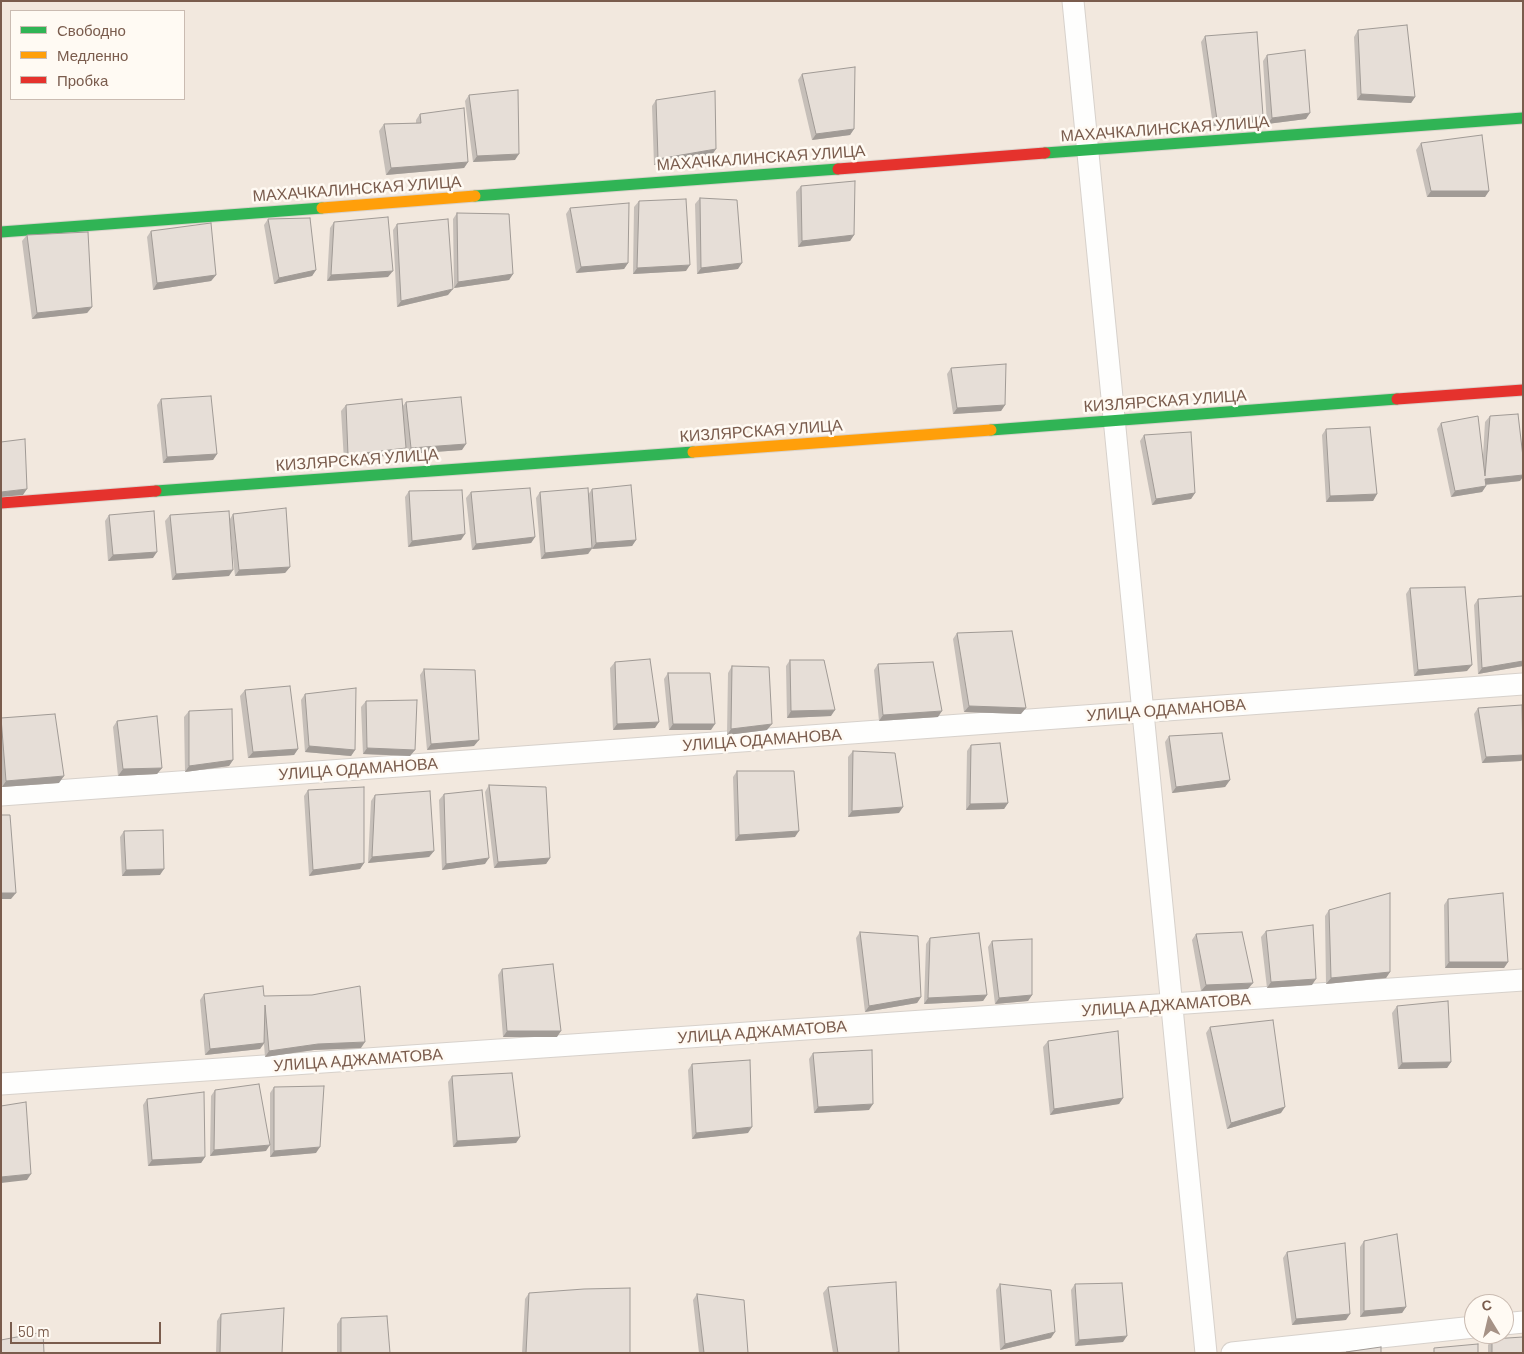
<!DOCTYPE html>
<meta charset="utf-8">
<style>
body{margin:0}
#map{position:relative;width:1524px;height:1354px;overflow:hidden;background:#f9f5f0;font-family:Barlow,sans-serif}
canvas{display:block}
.frame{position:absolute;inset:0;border:2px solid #7a5c4d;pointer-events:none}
.legend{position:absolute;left:10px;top:10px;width:175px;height:90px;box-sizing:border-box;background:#fffaf3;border:1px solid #cabbb1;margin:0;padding:6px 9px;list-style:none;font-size:15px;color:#7a5c4d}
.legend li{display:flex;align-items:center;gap:10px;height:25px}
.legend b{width:25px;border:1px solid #cabbb1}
.north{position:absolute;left:1464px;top:1294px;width:50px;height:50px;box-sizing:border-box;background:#fffaf3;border:1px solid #cabbb1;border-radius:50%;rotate:351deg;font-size:14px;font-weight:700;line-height:20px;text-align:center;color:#7a5c4d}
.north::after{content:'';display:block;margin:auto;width:18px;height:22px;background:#a69286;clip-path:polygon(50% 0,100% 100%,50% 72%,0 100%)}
.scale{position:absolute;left:10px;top:1322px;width:151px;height:22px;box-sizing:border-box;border:2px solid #7a5c4d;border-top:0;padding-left:6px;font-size:15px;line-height:18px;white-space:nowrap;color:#7a5c4d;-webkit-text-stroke:4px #fffaf3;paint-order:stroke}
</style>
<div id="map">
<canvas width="1524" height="1354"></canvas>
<div class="frame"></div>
<ul class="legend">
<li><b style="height:6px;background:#30b455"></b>Свободно</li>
<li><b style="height:6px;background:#ff9f0a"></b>Медленно</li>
<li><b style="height:6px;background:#e5322d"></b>Пробка</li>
</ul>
<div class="north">С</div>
<div class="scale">50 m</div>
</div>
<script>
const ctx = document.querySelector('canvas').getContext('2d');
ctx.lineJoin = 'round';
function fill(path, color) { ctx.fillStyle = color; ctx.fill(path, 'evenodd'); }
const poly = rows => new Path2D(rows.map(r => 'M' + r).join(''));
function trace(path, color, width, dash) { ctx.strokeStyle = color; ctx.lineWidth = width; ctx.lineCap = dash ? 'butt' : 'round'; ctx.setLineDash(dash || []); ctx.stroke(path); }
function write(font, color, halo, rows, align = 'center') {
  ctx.font = font + ' Barlow,sans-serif'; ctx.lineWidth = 5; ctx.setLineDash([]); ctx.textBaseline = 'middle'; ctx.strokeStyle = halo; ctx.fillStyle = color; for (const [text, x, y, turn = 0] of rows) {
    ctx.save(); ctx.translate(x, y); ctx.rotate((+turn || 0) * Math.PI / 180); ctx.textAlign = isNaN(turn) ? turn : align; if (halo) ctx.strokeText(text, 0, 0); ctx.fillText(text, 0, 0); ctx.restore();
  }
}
const residential = poly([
 [1,1,1523,1,1523,1353,1,1353],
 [11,11,184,11,184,99,11,99],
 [1474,1304,1504,1304,1504,1334,1474,1334]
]);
const street = poly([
 [1073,1,1206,1353],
 [1,795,1523,684],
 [1,1084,1523,980],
 [1504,1324,1523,1322],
 [1232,1353,1474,1327]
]);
const fast = poly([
 [1045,153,1523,118],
 [475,196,838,169],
 [1,232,322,208],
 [991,430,1397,399],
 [156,491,693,452]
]);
const slow = poly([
 [322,208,475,196],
 [693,452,991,430]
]);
const jam = poly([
 [838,169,1045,153],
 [1397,399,1523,390],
 [1,503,156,491]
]);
const wall = poly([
 [1358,30,1415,97,1411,103,1357,100,1354,37],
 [1205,36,1259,122,1213,126,1201,42],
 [1267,55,1306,119,1267,124,1263,61],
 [802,74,854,129,850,135,812,140,798,80],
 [469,95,515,160,473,162,465,101],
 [656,100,712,155,654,165,652,106],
 [420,114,468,162,464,168,386,175,379,131,384,124,416,123,416,120],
 [1421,143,1489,191,1485,197,1427,197,1416,150],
 [801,186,854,235,850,241,798,247,796,192],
 [700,198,738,269,697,274,695,204],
 [639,201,686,271,633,274,634,207],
 [570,208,628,263,624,269,576,273,566,214],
 [457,213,513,274,509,280,454,288,453,219],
 [268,219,316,270,312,276,274,284,264,225],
 [334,222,388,277,327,281,330,228],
 [397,224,448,295,397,307,393,230],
 [151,231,216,275,211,281,153,290,147,237],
 [27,235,92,307,87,313,32,319,22,241],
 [951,368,1005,405,1001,411,953,414,947,374],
 [161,399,217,454,213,460,163,463,157,405],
 [406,402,462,450,406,454,405,443,401,454,344,461,341,411,346,405,402,407],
 [1490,416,1520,481,1486,485,1486,486,1482,492,1451,497,1437,429,1441,423,1483,456,1485,422],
 [1326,429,1377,494,1373,501,1326,502,1322,435],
 [1144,435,1195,493,1191,499,1152,505,1140,441],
 [592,489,636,540,632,546,592,549,588,554,541,559,536,498,540,492,588,495],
 [409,491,461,540,408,547,405,497],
 [471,492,535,537,531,543,472,550,466,498],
 [233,514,290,567,285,573,235,576,231,539,229,576,172,580,165,521,170,515,230,519],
 [109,515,153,558,108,561,105,521],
 [1410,588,1467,671,1414,676,1406,594],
 [1478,599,1523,666,1478,674,1474,605],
 [957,633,1021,714,964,712,953,639],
 [790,660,831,716,787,718,786,666],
 [615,662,655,728,613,730,610,668],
 [878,664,938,717,879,721,874,670],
 [732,666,767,730,727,735,728,673],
 [424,669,474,746,427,750,420,675],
 [668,673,711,730,669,730,664,679],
 [245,690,298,749,294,755,248,758,240,696],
 [305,694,355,750,351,756,305,752,301,700],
 [366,701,415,750,410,756,363,754,361,707],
 [1478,708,1523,712,1523,759,1521,761,1482,763,1474,714],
 [189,711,233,760,229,766,185,772,184,717],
 [1,718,59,783,2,787],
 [117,721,162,768,157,774,118,776,113,727],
 [1169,736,1230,780,1225,787,1172,793,1165,742],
 [971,745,1008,803,1004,809,966,810,967,751],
 [853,751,899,813,848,817,848,757],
 [737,771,795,837,735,841,733,777],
 [489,785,550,858,546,864,494,868,485,792],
 [308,790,364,863,360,869,309,876,304,796],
 [444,794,485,864,442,870,439,800],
 [375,795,434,851,429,857,368,863,371,801],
 [124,831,160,875,122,876,120,837],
 [1448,899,1508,962,1504,968,1445,968,1444,905],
 [1329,910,1390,972,1386,978,1326,984,1325,916],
 [1266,931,1312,985,1267,988,1261,937],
 [860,932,921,997,917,1003,865,1012,856,938],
 [1196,934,1248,989,1201,991,1192,940],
 [930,938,987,995,983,1001,924,1004,926,944],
 [992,941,1032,995,1028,1001,995,1004,988,947],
 [502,969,557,1037,503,1037,498,975],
 [204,994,264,996,361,1048,314,1050,265,1057,264,1044,260,1049,205,1055,200,1000],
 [1397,1006,1451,1062,1447,1068,1398,1069,1392,1013],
 [1210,1027,1281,1113,1227,1129,1206,1033],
 [1048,1041,1123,1098,1119,1104,1050,1115,1043,1047],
 [813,1053,869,1110,814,1113,809,1059],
 [692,1064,748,1133,692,1139,688,1070],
 [452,1076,520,1137,516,1143,453,1147,448,1082],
 [274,1087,316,1153,270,1157,270,1093],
 [215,1090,266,1151,210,1156,211,1096],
 [147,1099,205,1157,201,1163,148,1166,143,1105],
 [1364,1241,1406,1307,1402,1313,1360,1317,1360,1247],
 [1287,1252,1346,1320,1292,1325,1283,1258],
 [1000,1284,1051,1338,1000,1350,996,1290],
 [1075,1284,1123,1342,1075,1346,1071,1290],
 [828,1287,898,1353,833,1353,823,1293],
 [529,1293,630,1353,522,1353,525,1299],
 [697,1294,748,1353,699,1353,693,1300],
 [221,1314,282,1353,216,1353,217,1321],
 [341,1318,390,1353,337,1353,337,1324],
 [1492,1339,1523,1353,1488,1353,1488,1345]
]);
const shadedWall = poly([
 [1361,94,1415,97,1411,103,1357,100],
 [1310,113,1306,119,1267,124,1272,118],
 [1263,116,1259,122,1213,126,1217,120],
 [854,129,850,135,812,140,816,134],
 [716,149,712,155,654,165,658,159],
 [519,154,515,160,473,162,477,156],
 [468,162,464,168,386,175,391,168],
 [1431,191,1489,191,1485,197,1427,197],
 [854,235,850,241,798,247,802,241],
 [628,263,624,269,576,273,581,267],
 [742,263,738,269,697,274,701,268],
 [690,265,686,271,633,274,637,268],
 [316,270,312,276,274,284,279,278],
 [393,271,388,277,327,281,331,275],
 [513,274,509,280,454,288,458,282],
 [216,275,211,281,153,290,157,283],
 [453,289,448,295,397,307,401,301],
 [92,307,87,313,32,319,37,313],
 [1005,405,1001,411,953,414,957,408],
 [466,444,462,450,406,454,411,448],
 [406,448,401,454,344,461,348,455],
 [217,454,213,460,163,463,167,457],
 [1523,475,1523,477,1520,481,1481,485,1485,479],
 [1486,486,1482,492,1451,497,1455,491],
 [27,489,23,495,1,497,1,492],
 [1195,493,1191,499,1152,505,1156,499],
 [1377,494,1373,501,1326,502,1330,496],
 [465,534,461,540,408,547,412,541],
 [535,537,531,543,472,550,476,544],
 [636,540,632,546,592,549,596,543],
 [592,548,588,554,541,559,545,553],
 [157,552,153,558,108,561,113,555],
 [290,567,285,573,235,576,239,570],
 [233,570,229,576,172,580,176,574],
 [1523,661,1523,666,1478,674,1482,668],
 [1472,665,1467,671,1414,676,1418,670],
 [969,706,1026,708,1021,714,964,712],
 [835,710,831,716,787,718,791,711],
 [942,711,938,717,879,721,883,715],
 [659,722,655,728,613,730,617,724],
 [673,724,715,724,711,730,669,730],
 [772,724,767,730,727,735,731,729],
 [479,740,474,746,427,750,431,744],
 [309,746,355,750,351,756,305,752],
 [367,748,415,750,410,756,363,754],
 [298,749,294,755,248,758,253,752],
 [1523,755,1523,759,1521,761,1482,763,1486,757],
 [233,760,229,766,185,772,189,766],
 [162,768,157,774,118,776,123,769],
 [64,776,59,783,2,787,6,781],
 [1230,780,1225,787,1172,793,1176,787],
 [1008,803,1004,809,966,810,970,804],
 [903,807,899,813,848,817,852,811],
 [799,831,795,837,735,841,739,835],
 [434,851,429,857,368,863,372,857],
 [489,858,485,864,442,870,446,864],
 [550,858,546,864,494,868,498,862],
 [364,863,360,869,309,876,313,870],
 [164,869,160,875,122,876,126,870],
 [1,893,16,893,11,899,1,899],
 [1449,962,1508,962,1504,968,1445,968],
 [1390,972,1386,978,1326,984,1331,978],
 [1316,979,1312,985,1267,988,1271,982],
 [1253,983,1248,989,1201,991,1206,985],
 [987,995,983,1001,924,1004,928,998],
 [1032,995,1028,1001,995,1004,999,998],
 [921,997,917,1003,865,1012,869,1006],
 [507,1031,561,1031,557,1037,503,1037],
 [365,1042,361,1048,314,1050,265,1057,269,1051,318,1044],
 [264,1043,260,1049,205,1055,210,1049],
 [1451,1062,1447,1068,1398,1069,1402,1063],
 [1123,1098,1119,1104,1050,1115,1054,1109],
 [873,1104,869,1110,814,1113,818,1107],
 [1285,1107,1281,1113,1227,1129,1231,1123],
 [752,1127,748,1133,692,1139,696,1133],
 [520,1137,516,1143,453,1147,457,1141],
 [270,1145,266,1151,210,1156,214,1150],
 [320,1147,316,1153,270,1157,274,1151],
 [205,1157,201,1163,148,1166,152,1160],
 [31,1174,27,1180,1,1183,1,1177],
 [1406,1307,1402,1313,1360,1317,1364,1311],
 [1350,1314,1346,1320,1292,1325,1296,1319],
 [1055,1332,1051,1338,1000,1350,1005,1344],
 [1127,1336,1123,1342,1075,1346,1079,1340]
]);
const building = poly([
 [1407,25,1415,97,1361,94,1358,30,1407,25],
 [1257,32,1263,116,1217,120,1205,36,1257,32],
 [1305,50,1310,113,1272,118,1267,55,1305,50],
 [855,67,854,129,816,134,802,74,855,67],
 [518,90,519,154,477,156,469,95,518,90],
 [715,91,716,149,658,159,656,100,715,91],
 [464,108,468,162,391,168,384,124,421,123,420,114,464,108],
 [1482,135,1489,191,1431,191,1421,143,1482,135],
 [855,181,854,235,802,241,801,186,855,181],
 [700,198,737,200,742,263,701,268,700,198],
 [686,199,690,265,637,268,639,201,686,199],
 [629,203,628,263,581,267,570,208,629,203],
 [457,213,509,214,513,274,458,282,457,213],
 [388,217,393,271,331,275,334,222,388,217],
 [310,218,316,270,279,278,268,219,310,218],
 [448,219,453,289,401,301,397,224,448,219],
 [211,223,216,275,157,283,151,231,211,223],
 [88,232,92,307,37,313,27,235,88,232],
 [1006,364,1005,405,957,408,951,368,1006,364],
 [211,396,217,454,167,457,161,399,211,396],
 [461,397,466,444,411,448,406,402,461,397],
 [402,399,406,448,348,455,346,405,402,399],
 [1518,414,1523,457,1523,475,1485,479,1486,486,1455,491,1441,423,1478,416,1485,476,1490,416,1518,414],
 [1370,427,1377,494,1330,496,1326,429,1370,427],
 [1191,432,1195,493,1156,499,1144,435,1191,432],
 [25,439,27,489,1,492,1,442,25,439],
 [631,485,636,540,596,543,592,489,631,485],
 [530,488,535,537,476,544,471,492,530,488],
 [588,488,592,548,545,553,540,492,588,488],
 [462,490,465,534,412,541,409,491,462,490],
 [286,508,290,567,239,570,233,514,286,508],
 [154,511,157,552,113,555,109,515,154,511],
 [229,511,233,570,176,574,170,515,229,511],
 [1465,587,1472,665,1418,670,1410,588,1465,587],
 [1523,596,1523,661,1482,668,1478,599,1523,596],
 [1012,631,1026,708,969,706,957,633,1012,631],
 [650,659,659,722,617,724,615,662,650,659],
 [790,660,824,660,835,710,791,711,790,660],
 [933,662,942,711,883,715,878,664,933,662],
 [732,666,769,667,772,724,731,729,732,666],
 [424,669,475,670,479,740,431,744,424,669],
 [668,673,710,673,715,724,673,724,668,673],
 [290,686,298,749,253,752,245,690,290,686],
 [356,688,355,750,309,746,305,694,356,688],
 [417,700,415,750,367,748,366,701,417,700],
 [1522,705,1523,755,1486,757,1478,708,1522,705],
 [232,709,233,760,189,766,189,711,232,709],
 [55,714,64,776,6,781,1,718,55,714],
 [157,716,162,768,123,769,117,721,157,716],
 [1222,733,1230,780,1176,787,1169,736,1222,733],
 [1000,743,1008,803,970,804,971,745,1000,743],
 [853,751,895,753,903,807,852,811,853,751],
 [737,771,794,771,799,831,739,835,737,771],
 [489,785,546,787,550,858,498,862,489,785],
 [364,787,364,863,313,870,308,790,364,787],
 [482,790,489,858,446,864,444,794,482,790],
 [430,791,434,851,372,857,375,795,430,791],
 [1,815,10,815,16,893,1,893,1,815],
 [163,830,164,869,126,870,124,831,163,830],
 [1390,893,1390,972,1331,978,1329,910,1390,893],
 [1503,893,1508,962,1449,962,1448,899,1503,893],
 [1313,925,1316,979,1271,982,1266,931,1313,925],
 [860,932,918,936,921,997,869,1006,860,932],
 [1242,932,1253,983,1206,985,1196,934,1242,932],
 [979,933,987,995,928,998,930,938,979,933],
 [1032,939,1032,995,999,998,992,941,1032,939],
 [553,964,561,1031,507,1031,502,969,553,964],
 [263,986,264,996,312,995,360,986,365,1042,318,1044,269,1051,265,1005,264,1043,210,1049,204,994,263,986],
 [1448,1001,1451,1062,1402,1063,1397,1006,1448,1001],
 [1273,1020,1285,1107,1231,1123,1210,1027,1273,1020],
 [1118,1031,1123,1098,1054,1109,1048,1041,1118,1031],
 [872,1050,873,1104,818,1107,813,1053,872,1050],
 [750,1060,752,1127,696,1133,692,1064,750,1060],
 [512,1073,520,1137,457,1141,452,1076,512,1073],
 [259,1084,270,1145,214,1150,215,1090,259,1084],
 [324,1086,320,1147,274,1151,274,1087,324,1086],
 [204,1092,205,1157,152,1160,147,1099,204,1092],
 [26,1102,31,1174,1,1177,1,1106,26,1102],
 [1397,1234,1406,1307,1364,1311,1364,1241,1397,1234],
 [1345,1243,1350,1314,1296,1319,1287,1252,1345,1243],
 [896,1282,899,1352,892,1353,838,1353,828,1287,896,1282],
 [1122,1283,1127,1336,1079,1340,1075,1284,1122,1283],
 [1000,1284,1051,1290,1055,1332,1005,1344,1000,1284],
 [630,1288,630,1353,526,1353,529,1293,584,1289,630,1288],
 [697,1294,744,1300,748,1353,704,1353,697,1294],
 [284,1308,282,1353,220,1353,221,1314,284,1308],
 [387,1316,390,1353,341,1353,341,1318,387,1316],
 [43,1332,44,1353,1,1353,1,1340,43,1332],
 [1523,1337,1523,1353,1492,1353,1492,1339,1523,1337],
 [1478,1344,1478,1353,1434,1353,1434,1348,1478,1344],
 [1381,1347,1381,1353,1346,1353,1346,1352,1381,1347]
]);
const streetNames = [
 ["МАХАЧКАЛИНСКАЯ УЛИЦА",1165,129,-4],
 ["МАХАЧКАЛИНСКАЯ УЛИЦА",761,158,-4],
 ["МАХАЧКАЛИНСКАЯ УЛИЦА",357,189,-4],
 ["КИЗЛЯРСКАЯ УЛИЦА",1165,401,-4],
 ["КИЗЛЯРСКАЯ УЛИЦА",761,431,-4],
 ["КИЗЛЯРСКАЯ УЛИЦА",357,460,-4],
 ["УЛИЦА ОДАМАНОВА",1166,710,-4],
 ["УЛИЦА ОДАМАНОВА",762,740,-4],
 ["УЛИЦА ОДАМАНОВА",358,769,-4],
 ["УЛИЦА АДЖАМАТОВА",1166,1005,-4],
 ["УЛИЦА АДЖАМАТОВА",762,1032,-4],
 ["УЛИЦА АДЖАМАТОВА",358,1060,-4]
];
fill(residential, '#f2e8de');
trace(street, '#d7d1cb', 23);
trace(fast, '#d9d2cb', 13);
trace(slow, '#d9d2cb', 13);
trace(jam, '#d9d2cb', 13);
trace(street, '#fefefd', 21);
trace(fast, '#30b455', 11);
trace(slow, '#ff9f0a', 11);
trace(jam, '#e5322d', 11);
fill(wall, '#c6bfb9');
fill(shadedWall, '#a19b96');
fill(building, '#e6ded7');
trace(building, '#a19b96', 1);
write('16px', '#7a5c4d', '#fffaf3', streetNames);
</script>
